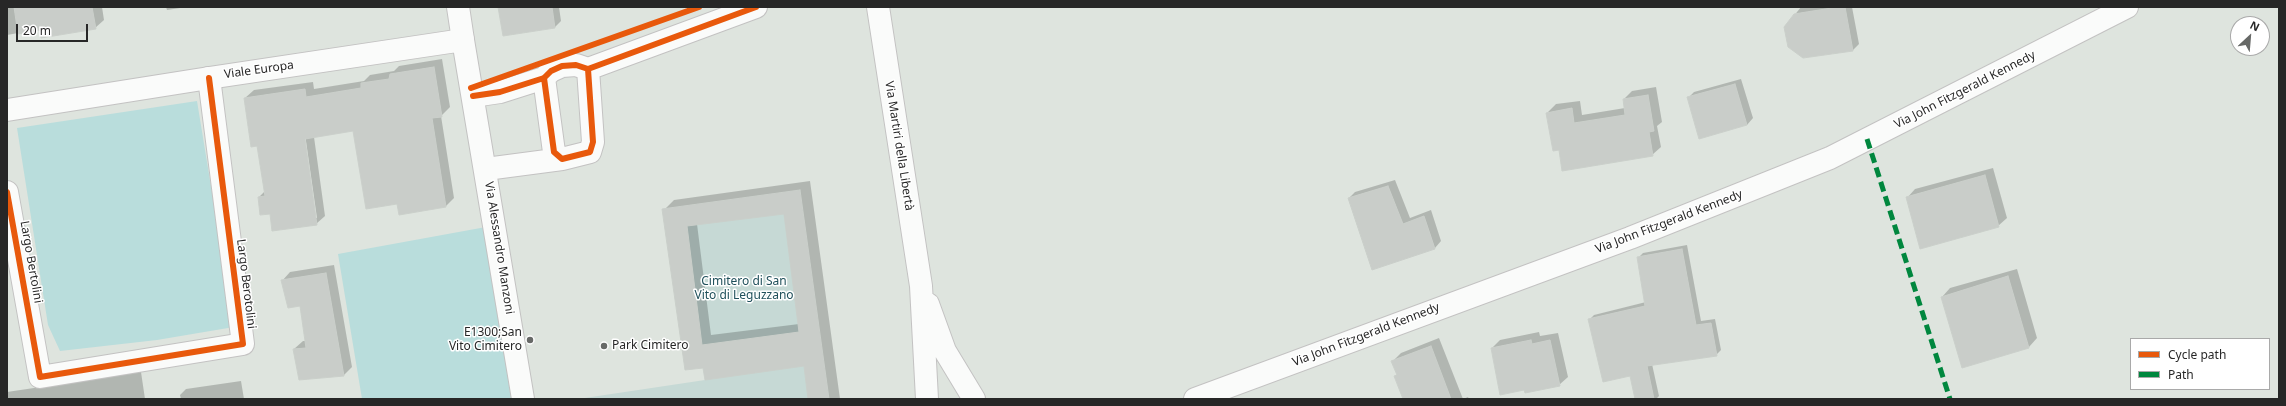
<!DOCTYPE html>
<meta charset="utf-8">
<style>
body{margin:0}
#map{position:relative;width:2286px;height:406px;overflow:hidden;background:#dee4de;font-family:"Noto Sans",sans-serif}
canvas{display:block}
.frame{position:absolute;inset:0;border:8px solid #272727;pointer-events:none}
.legend{position:absolute;left:2130px;top:338px;width:140px;height:52px;box-sizing:border-box;background:#fff;border:1px solid #a9a9a9;margin:0;padding:5px 7px;list-style:none;font-size:12px;color:#272727}
.legend li{display:flex;align-items:center;gap:8px;height:20px}
.legend b{width:20px;border:1px solid #a9a9a9}
.north{position:absolute;left:2230px;top:16px;width:40px;height:40px;box-sizing:border-box;background:#fff;border:1px solid #a9a9a9;border-radius:50%;rotate:26deg;font-size:11px;font-weight:700;line-height:16px;text-align:center;color:#272727}
.north::after{content:'';display:block;margin:auto;width:14px;height:18px;background:#676967;clip-path:polygon(50% 0,100% 100%,50% 72%,0 100%)}
.scale{position:absolute;left:16px;top:24px;width:72px;height:18px;box-sizing:border-box;border:2px solid #272727;border-top:0;padding-left:5px;font-size:12px;line-height:14px;white-space:nowrap;color:#272727;-webkit-text-stroke:3px #fff;paint-order:stroke}
</style>
<div id="map">
<canvas width="2286" height="406"></canvas>
<div class="frame"></div>
<ul class="legend">
<li><b style="height:5px;background:#e8590c"></b>Cycle path</li>
<li><b style="height:5px;background:#00873e"></b>Path</li>
</ul>
<div class="north">N</div>
<div class="scale">20 m</div>
</div>
<script>
const ctx = document.querySelector('canvas').getContext('2d');
ctx.lineJoin = 'round';
function fill(path, color) { ctx.fillStyle = color; ctx.fill(path, 'evenodd'); }
const poly = rows => new Path2D(rows.map(r => 'M' + r).join(''));
function trace(path, color, width, dash) { ctx.strokeStyle = color; ctx.lineWidth = width; ctx.lineCap = dash ? 'butt' : 'round'; ctx.setLineDash(dash || []); ctx.stroke(path); }
function write(font, color, halo, rows, align = 'center') {
  ctx.font = font + ' "Noto Sans",sans-serif'; ctx.lineWidth = 3; ctx.setLineDash([]); ctx.textBaseline = 'middle'; ctx.strokeStyle = halo; ctx.fillStyle = color; for (const [text, x, y, turn = 0] of rows) {
    ctx.save(); ctx.translate(x, y); ctx.rotate((+turn || 0) * Math.PI / 180); ctx.textAlign = isNaN(turn) ? turn : align; if (halo) ctx.strokeText(text, 0, 0); ctx.fillText(text, 0, 0); ctx.restore();
  }
}
const green = poly([
 [197,101,234,327,157,340,60,351,48,325,17,128],
 [486,227,511,399,362,399,338,254]
]);
const cemetery = poly([
 [800,190,829,399,578,399,705,380,703,368,685,370,662,209]
]);
const shadow = poly([
 [7,7,102,7,104,20,95,28,41,29,7,35],
 [166,7,187,7,167,10],
 [499,7,559,7,561,21,555,27],
 [1801,7,1852,7,1859,44,1853,50,1785,27],
 [442,59,450,107,441,116,454,198,446,206,398,203,354,130,314,137,325,216,316,224,271,213,259,197,265,191,258,145,245,98,254,90,313,82,314,89,364,81,370,75,394,71,399,66],
 [305,134,317,218,315,218,303,135],
 [1741,79,1753,118,1747,125,1688,98,1694,92],
 [1656,87,1662,122,1657,126,1661,147,1652,155,1559,149,1547,113,1556,104,1580,101,1582,115,1625,108,1624,99,1632,91],
 [1993,168,2007,218,1998,226,1907,198,1915,189],
 [1395,180,1410,218,1431,210,1441,241,1435,248,1349,198,1355,192],
 [810,181,840,399,809,399,805,365,704,367,664,210,674,200],
 [784,212,799,324,711,335,697,224],
 [1687,245,1701,321,1715,319,1721,350,1716,355,1652,364,1659,396,1656,399,1636,399,1631,375,1589,320,1594,315,1646,302,1638,258,1643,253],
 [334,265,352,367,344,375,294,349,303,341,306,341,300,304,282,281,290,272],
 [2017,269,2037,338,2029,347,1942,297,1950,288],
 [1539,332,1540,336,1558,333,1568,377,1559,385,1525,389,1492,348,1500,340],
 [1439,338,1463,399,1468,397,1469,399,1404,399,1395,376,1398,374,1393,361,1401,353],
 [141,372,145,399,7,399,7,392],
 [241,381,244,399,181,399,180,395,186,389]
]);
const building = poly([
 [14,7,92,7,96,29,41,38,40,30,18,34,14,7],
 [498,7,552,7,555,28,503,36,498,7],
 [1838,7,1845,7,1853,51,1803,58,1788,47,1784,27,1794,14,1838,7],
 [434,67,442,117,432,118,446,207,399,215,397,204,366,209,353,131,305,139,317,225,272,231,270,214,260,215,258,197,265,196,257,146,251,147,244,98,305,89,306,97,361,88,361,83,389,79,390,74,434,67],
 [1735,84,1747,125,1699,139,1687,97,1735,84],
 [1648,95,1654,131,1649,132,1653,156,1562,171,1559,150,1553,151,1546,113,1572,108,1574,123,1625,115,1623,99,1648,95],
 [1985,175,1999,227,1920,249,1906,197,1985,175],
 [1388,186,1403,224,1424,216,1435,249,1372,270,1348,198,1388,186],
 [800,190,829,399,808,399,804,366,705,380,703,368,685,370,662,209,800,190],
 [784,214,799,332,702,345,687,226,784,214],
 [1682,249,1696,325,1711,323,1717,356,1647,366,1654,399,1635,399,1630,376,1603,382,1588,319,1645,306,1637,257,1682,249],
 [326,273,344,376,299,380,293,349,306,348,300,306,288,308,281,280,326,273],
 [2008,276,2029,348,1962,368,1941,297,2008,276],
 [1531,340,1532,344,1550,340,1560,386,1525,393,1524,390,1500,395,1491,348,1531,340],
 [1431,346,1451,399,1403,399,1394,376,1397,375,1391,361,1431,346]
]);
const street = poly([
 [458,7,463,40],
 [544,78,554,152,562,159,590,152,593,142,588,69],
 [473,96,500,92,544,78,551,71,562,66,576,65,588,69,756,7],
 [486,169,562,159],
 [7,192,40,377,243,344,209,78]
]);
const secondary = poly([
 [878,7,921,286,927,399],
 [7,110,209,78,463,40,523,399],
 [928,304,945,351,974,399],
 [1195,399,1630,238,1830,158,2127,7]
]);
const quiet = poly([
 [1867,139,1950,399]
]);
const cycleway = poly([
 [544,78,554,152,562,159,590,152,593,142,588,69],
 [471,88,699,7],
 [473,96,500,92,544,78,551,71,562,66,576,65,588,69,756,7],
 [7,192,40,377,243,344,209,78]
]);
const markers = [
 [530,340,4,"#676967"],
 [604,346,4,"#676967"]
];
const streetNames = [
 ["Viale Europa",259,70,-8],
 ["Via John Fitzgerald Kennedy",1965,90,-27],
 ["Via Martiri della Libertà",899,146,81],
 ["Via John Fitzgerald Kennedy",1669,222,-21],
 ["Via Alessandro Manzoni",499,248,81],
 ["Largo Bertolini",31,262,80],
 ["Largo Berotolini",246,284,83],
 ["Via John Fitzgerald Kennedy",1366,335,-21]
];
const parkNames = [
 ["Cimitero di San",744,282],
 ["Vito di Leguzzano",744,296]
];
const poiNames = [
 ["E1300;San",522,333],
 ["Vito Cimitero",522,347],
 ["Park Cimitero",612,346,"left"]
];
fill(green, '#b9dddc');
fill(cemetery, '#c6d9d5');
fill(shadow, '#0003');
fill(building, '#c9cdc9');
trace(building, '#cacfca', 1);
trace(street, '#c3c2c2', 24);
trace(secondary, '#c3c2c2', 24);
trace(street, '#fafbfa', 22);
trace(secondary, '#fafbfa', 22);
trace(quiet, '#00873e', 5, [10, 5]);
trace(cycleway, '#e8590c', 6);
for (const [x, y, r, color] of markers) { const dot = new Path2D(); dot.arc(x, y, r, 0, 2 * Math.PI); ctx.fillStyle = color; ctx.fill(dot); trace(dot, '#fff', 1.5); }
write('12px', '#272727', '#fff', streetNames);
write('12px', '#20505b', '#fff', parkNames);
write('12px', '#272727', '#fff', poiNames, 'right');
</script>
